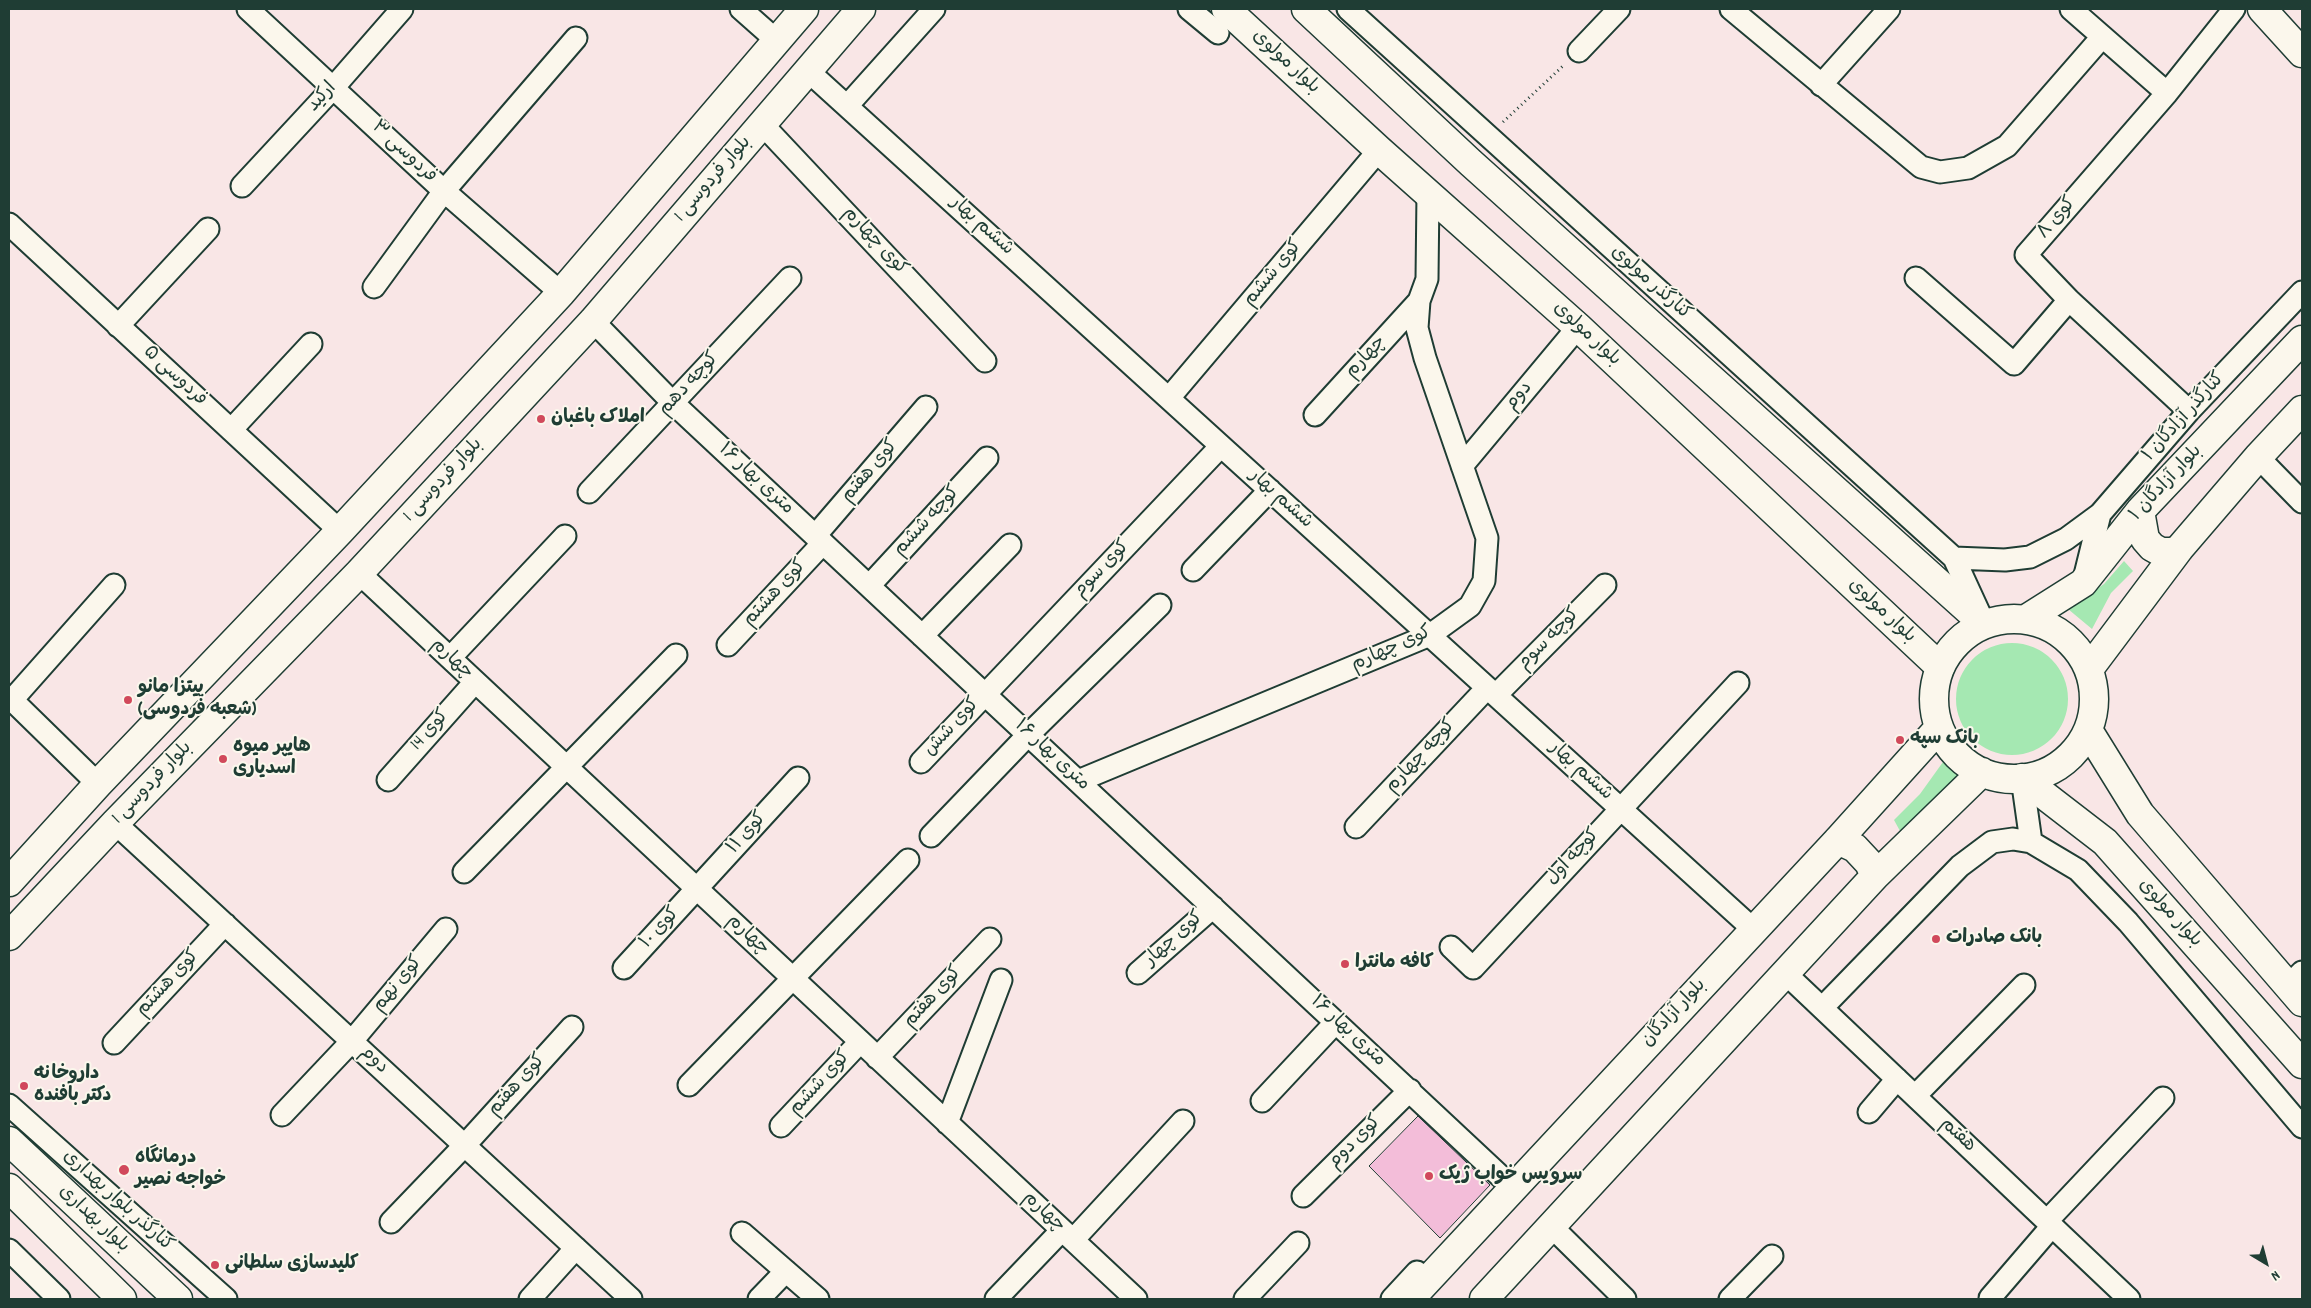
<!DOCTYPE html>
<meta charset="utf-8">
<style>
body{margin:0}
#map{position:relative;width:2311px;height:1308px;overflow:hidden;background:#f9e6e6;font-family:Dekko,sans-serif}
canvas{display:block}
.frame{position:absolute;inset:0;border:10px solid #1f3d34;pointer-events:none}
.north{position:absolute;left:2241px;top:1238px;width:50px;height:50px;-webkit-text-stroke:4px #fbf7ec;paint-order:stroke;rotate:143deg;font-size:14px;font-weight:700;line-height:20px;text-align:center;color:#1f3d34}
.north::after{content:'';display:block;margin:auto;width:18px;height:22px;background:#1f3d34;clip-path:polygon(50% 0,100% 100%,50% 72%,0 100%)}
</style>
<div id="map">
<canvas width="2311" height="1308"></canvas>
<div class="frame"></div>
<div class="north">N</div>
</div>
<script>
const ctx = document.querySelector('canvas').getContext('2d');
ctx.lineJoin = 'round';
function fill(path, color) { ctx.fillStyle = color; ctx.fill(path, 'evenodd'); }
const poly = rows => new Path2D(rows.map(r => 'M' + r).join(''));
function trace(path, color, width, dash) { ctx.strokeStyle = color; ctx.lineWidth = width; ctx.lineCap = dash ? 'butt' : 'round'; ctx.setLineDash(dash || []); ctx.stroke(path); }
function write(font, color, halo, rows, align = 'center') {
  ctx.font = font + ' Dekko,"Playpen Sans Arabic",sans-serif'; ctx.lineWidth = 4; ctx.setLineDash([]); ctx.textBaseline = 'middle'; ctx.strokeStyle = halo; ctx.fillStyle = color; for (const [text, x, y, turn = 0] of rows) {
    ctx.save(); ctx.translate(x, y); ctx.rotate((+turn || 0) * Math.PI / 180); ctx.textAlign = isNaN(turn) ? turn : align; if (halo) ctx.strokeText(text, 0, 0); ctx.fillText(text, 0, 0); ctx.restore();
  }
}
const green = poly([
 [2124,561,2133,571,2111,593,2092,629,2068,609,2104,584],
 '1956 699a56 56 0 1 1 112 0a56 56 0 1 1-112 0Z',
 [1943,762,1960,776,1900,831,1894,820,1920,794]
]);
const building = poly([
 [1418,1116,1490,1185,1440,1238,1369,1166,1418,1116]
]);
const path = poly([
 [1503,122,1564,65]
]);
const minor = poly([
 [248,9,444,191,561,293],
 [741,9,776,40],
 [1189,9,1218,33],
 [1348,9,1954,558,2005,560,2030,557,2066,539,2100,514,2189,411,2302,292],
 [1731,9,1921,167,1940,172,1968,168,2007,146,2102,37],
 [2071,9,2167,93],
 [1579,51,1619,9],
 [807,70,1753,929],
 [1821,85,1889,9],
 [847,106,934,9],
 [762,124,985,361],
 [242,186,333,88,402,9],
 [9,224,340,531],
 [1916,278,2014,364,2069,300],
 [374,287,444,191,576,38],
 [593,321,673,403,1513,1188],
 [118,326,208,229],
 [1169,398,1379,150],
 [2189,411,2069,300,2026,255,2167,93,2234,9],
 [1315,415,1419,301],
 [231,430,311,344],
 [2258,457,2302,502],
 [1462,466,1578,327],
 [589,492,790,278],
 [815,536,926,407],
 [1954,558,1982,619],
 [1193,570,1270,490],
 [359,573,1136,1299],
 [2084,579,2100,514],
 [869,586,987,458],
 [922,636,1010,545],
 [728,645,823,543],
 [450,658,565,536],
 [1496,695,1605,585],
 [9,697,98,784],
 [12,700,114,585],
 [921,762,1221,446],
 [2022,778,2031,842],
 [388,780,475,682],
 [1078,781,1430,635,1470,606,1484,581,1487,538,1425,358,1417,328,1419,301,1427,279,1428,193],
 [115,823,631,1299],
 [1356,827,1487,688],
 [931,836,1027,736,1160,605],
 [464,872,676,655],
 [1451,947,1473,968,1738,683],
 [624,968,798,778],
 [1138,973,1213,907],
 [1785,973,2129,1299],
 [2288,986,2302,972],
 [1822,1008,1960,866,1992,842,2013,839,2031,842,2078,870,2128,922,2302,1127],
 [114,1043,225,924],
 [877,1058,990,939],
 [689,1085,908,860],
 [1915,1096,2024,985],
 [1262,1101,1336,1022],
 [9,1105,226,1299],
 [1869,1112,1897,1079],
 [282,1115,352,1041,446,929],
 [947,1123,1001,980],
 [781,1126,860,1042],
 [1303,1196,1410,1090],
 [2047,1221,2163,1098],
 [391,1222,465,1145,572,1027],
 [1551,1226,1625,1299],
 [742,1233,818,1299],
 [1073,1240,1183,1121],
 [9,1250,59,1299],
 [1990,1298,2052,1226],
 [530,1299,576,1248],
 [759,1299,786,1271],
 [996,1299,1062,1230],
 [1245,1299,1298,1243],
 [1392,1299,1417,1272],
 [1730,1299,1772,1256]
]);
const tertiary = poly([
 [2262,9,2302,53]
]);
const secondary = poly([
 [1226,9,1379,150,1578,327,1940,667],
 [1306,9,1471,163,1984,624],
 [9,882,98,784,340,531,561,293,804,9],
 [9,936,115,823,359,573,593,321,861,9],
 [9,1141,178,1299],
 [9,1188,122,1299]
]);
const primary = poly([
 [2140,511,2145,539,2152,547,2161,552,2172,552,2179,549],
 [2026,619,2083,583,2140,511,2302,340],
 '1934 699a80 80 0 1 1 160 0a80 80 0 1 1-160 0Z',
 [2089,669,2179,549,2258,457,2302,410],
 [2088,730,2140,814,2302,1002],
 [2022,778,2105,842,2302,1064],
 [1838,840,1855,848,1869,863,1875,876],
 [1410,1299,1838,840,1939,728],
 [1484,1299,1875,876,1982,772]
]);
const markers = [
 [541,419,5,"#d1495b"],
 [128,700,5,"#d1495b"],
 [1900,740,5,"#d1495b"],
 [223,759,5,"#d1495b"],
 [1936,939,5,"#d1495b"],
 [1345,964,5,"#d1495b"],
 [24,1086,5,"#d1495b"],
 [124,1170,6,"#d1495b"],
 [1429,1176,5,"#d1495b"],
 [215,1265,5,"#d1495b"]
];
const streetNames = [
 ["بلوار مولوی",1285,63,43],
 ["ارکید",323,98,-47],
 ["فردوسی ۳",403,153,43],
 ["بلوار فردوسی 1",714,180,-49],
 ["کوی ۸",2058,219,-49],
 ["ششم بهار",981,227,42],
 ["کوی چهارم",874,242,47],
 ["کوی ششم",1274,274,-50],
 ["کنارگذر مولوی",1650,284,42],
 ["بلوار مولوی",1586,335,43],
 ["چهارم",1367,358,-47],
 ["فردوسی ۵",174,377,43],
 ["کوچه دهم",690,385,-47],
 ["دوم",1520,397,-50],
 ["کنارگذر آزادگان ۱",2185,418,-48],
 ["کوی هفتم",871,472,-49],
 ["۱۶ متری بهار",755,480,43],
 ["بلوار فردوسی 1",444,481,-47],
 ["بلوار آزادگان ۱",2167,484,-47],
 ["ششم بهار",1280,500,42],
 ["کوچه ششم",928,522,-47],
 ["کوی سوم",1103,570,-46],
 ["کوی هشتم",776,594,-47],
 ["بلوار مولوی",1881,612,43],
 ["کوچه سوم",1550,640,-45],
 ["کوی چهارم",1392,650,-24],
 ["چهارم",451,660,43],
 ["کوی شش",953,728,-47],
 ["کوی 14",431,731,-48],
 ["۱۶ متری بهار",1051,756,43],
 ["کوچه چهارم",1422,757,-47],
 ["ششم بهار",1580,772,42],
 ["بلوار فردوسی 1",153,784,-46],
 ["کوی ۱۱",748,834,-48],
 ["کوچه اول",1574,858,-47],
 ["بلوار مولوی",2169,914,48],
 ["کوی ۱۰",661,929,-47],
 ["چهارم",747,936,43],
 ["کوی چهار",1175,940,-42],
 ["کوی هشتم",169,984,-47],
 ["کوی نهم",399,985,-50],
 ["کوی هفتم",934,998,-47],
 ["بلوار آزادگان",1675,1014,-47],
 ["۱۶ متری بهار",1347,1032,43],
 ["دوم",373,1061,43],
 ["کوی ششم",821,1084,-47],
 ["کوی هفتم",518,1086,-48],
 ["هفتم",1957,1136,43],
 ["کوی دوم",1356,1143,-45],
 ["کنارگذر بلوار بهداری",117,1202,42],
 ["چهارم",1043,1213,43],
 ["بلوار بهداری",93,1220,43]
];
const poiNames = [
 ["املاک باغبان",551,419],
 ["پیتزا مانو",138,689],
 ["(شعبه فردوسی)",138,711],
 ["بانک سپه",1910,740],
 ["هایپر میوه",233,748],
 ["اسدیاری",233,770],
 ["بانک صادرات",1946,939],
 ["کافه مانترا",1355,964],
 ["داروخانه",34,1075],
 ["دکتر بافنده",34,1097],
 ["درمانگاه",135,1159],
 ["خواجه نصیر",135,1181],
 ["سرویس خواب ژیک",1439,1176],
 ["کلیدسازی سلطانی",225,1265]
];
fill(green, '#a5e8b2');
fill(building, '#f3bdd9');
trace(building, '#1f3d34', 1);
trace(minor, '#1f3d34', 25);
trace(tertiary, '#1f3d34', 31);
trace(secondary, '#1f3d34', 31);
trace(primary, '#1f3d34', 31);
trace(path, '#1f3d34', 3, [1, 4]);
trace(minor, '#fbf7ec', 21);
trace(tertiary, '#fbf7ec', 28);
trace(secondary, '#fbf7ec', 28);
trace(primary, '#fbf7ec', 28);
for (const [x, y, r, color] of markers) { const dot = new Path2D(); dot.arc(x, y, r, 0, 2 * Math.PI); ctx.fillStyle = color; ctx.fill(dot); trace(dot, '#fbf7ec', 2); }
write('19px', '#1f3d34', '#fbf7ec', streetNames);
write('bold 19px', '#1f3d34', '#fbf7ec', poiNames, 'left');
</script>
